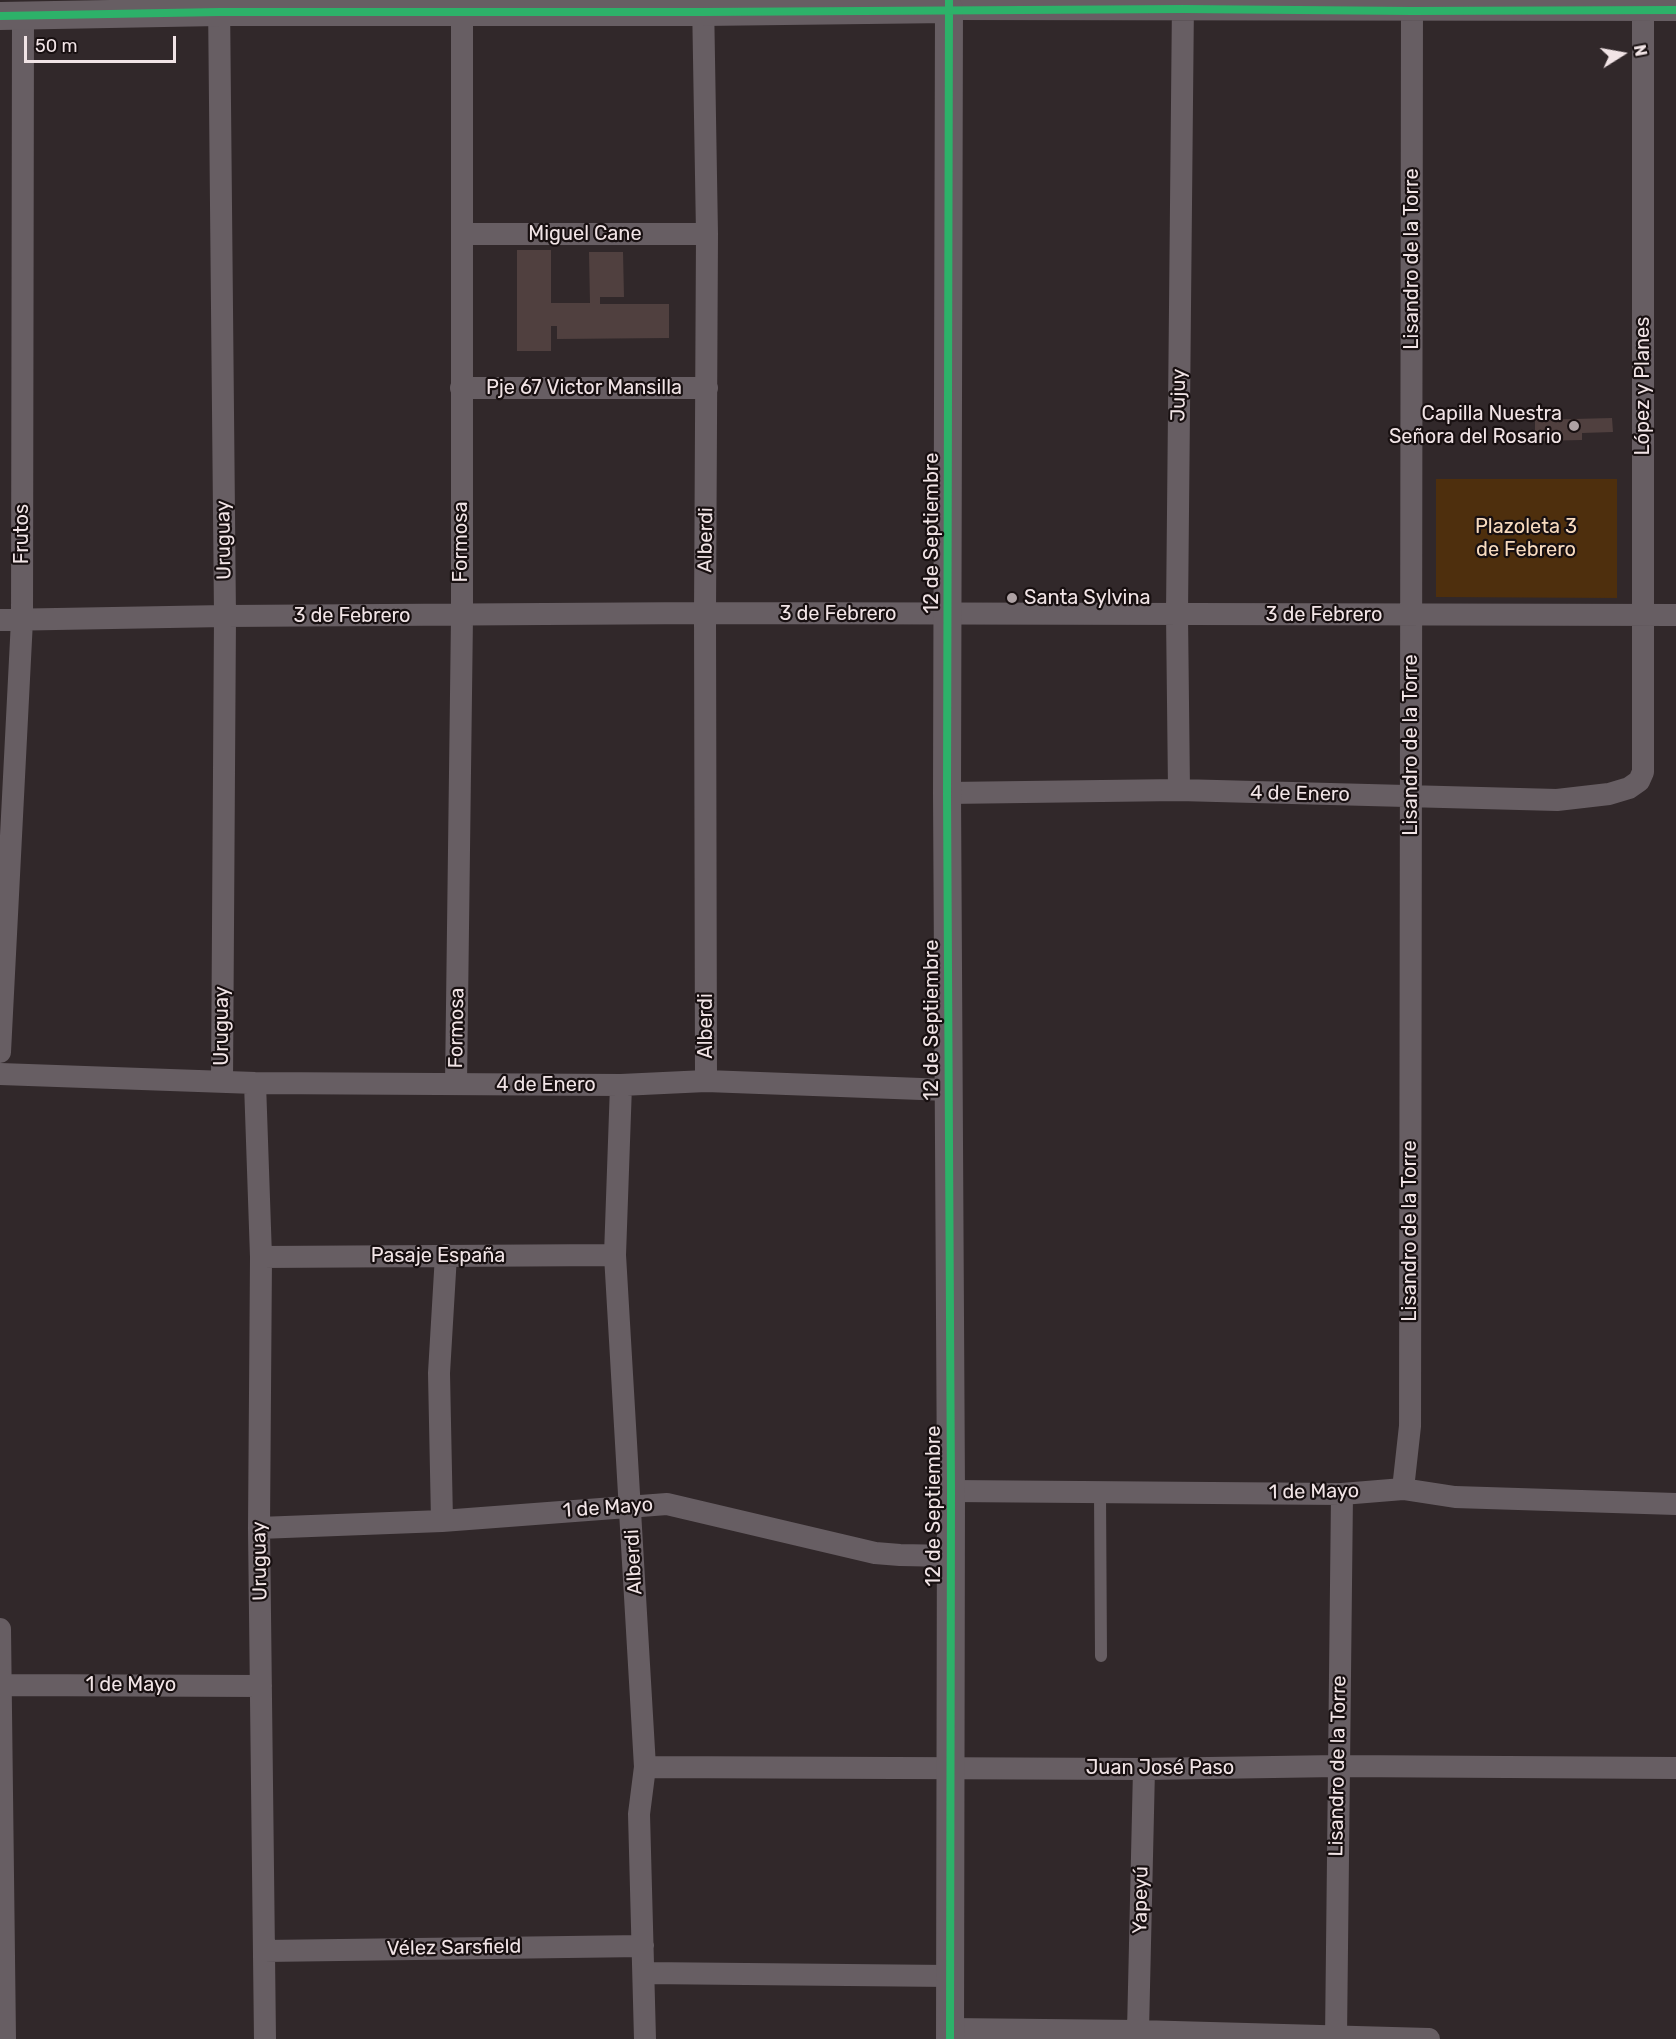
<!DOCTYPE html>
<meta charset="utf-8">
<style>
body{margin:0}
#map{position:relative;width:1676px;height:2039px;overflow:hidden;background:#31282a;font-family:Rubik,sans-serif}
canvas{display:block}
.north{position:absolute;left:1592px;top:24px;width:60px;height:60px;-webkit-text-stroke:4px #181011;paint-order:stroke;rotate:79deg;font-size:16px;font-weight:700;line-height:24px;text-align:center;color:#f1e4e6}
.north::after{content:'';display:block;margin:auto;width:21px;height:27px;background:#f1e4e6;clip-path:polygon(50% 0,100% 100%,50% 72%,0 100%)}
.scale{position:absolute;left:24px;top:36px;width:152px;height:27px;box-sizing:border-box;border:3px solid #f1e4e6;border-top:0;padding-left:8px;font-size:18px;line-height:21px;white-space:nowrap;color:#f1e4e6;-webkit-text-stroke:4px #181011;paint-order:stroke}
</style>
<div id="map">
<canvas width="1676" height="2039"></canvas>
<div class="north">N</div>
<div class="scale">50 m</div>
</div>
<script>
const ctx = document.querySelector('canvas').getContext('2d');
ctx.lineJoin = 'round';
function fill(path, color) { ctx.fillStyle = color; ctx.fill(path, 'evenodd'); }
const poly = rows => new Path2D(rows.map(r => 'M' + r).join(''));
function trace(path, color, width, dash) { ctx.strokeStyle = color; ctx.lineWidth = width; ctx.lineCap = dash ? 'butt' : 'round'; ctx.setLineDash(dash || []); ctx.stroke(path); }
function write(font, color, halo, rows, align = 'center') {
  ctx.font = font + ' Rubik,sans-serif'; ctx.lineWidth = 4.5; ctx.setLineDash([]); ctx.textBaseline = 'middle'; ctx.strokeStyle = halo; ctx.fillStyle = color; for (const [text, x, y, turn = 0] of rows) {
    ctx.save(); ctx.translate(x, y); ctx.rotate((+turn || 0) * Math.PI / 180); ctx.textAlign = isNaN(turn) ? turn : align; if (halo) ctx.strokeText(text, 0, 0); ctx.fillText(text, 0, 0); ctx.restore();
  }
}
const green = poly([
 [1436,479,1617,479,1617,598,1436,597]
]);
const building = poly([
 [517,250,551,250,551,303,590,303,589,252,623,252,624,297,600,297,600,304,669,304,669,338,557,339,557,326,551,326,551,351,517,351],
 [1612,418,1613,432,1582,433,1582,440,1535,441,1535,420]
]);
const service = poly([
 [1100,1492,1101,1656]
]);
const minor = poly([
 [219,0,225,616,222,1081],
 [703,0,707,234,705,613,706,1081],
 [949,0,949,9,1676,10],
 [463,234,707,234],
 [461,388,707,388],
 [0,620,225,616,705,613,1676,615],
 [1179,790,1177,614,1183,0],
 [947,793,1179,790,1557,800,1609,794,1629,788,1639,781,1643,772,1643,0],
 [0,1052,22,620,23,16],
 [0,1074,255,1083,621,1085,706,1081,948,1090],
 [255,1083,261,1257,259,1528,265,2039],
 [456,1084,462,616,462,0],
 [621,1085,615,1255,645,1767,639,1814,645,2039],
 [261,1257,615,1255],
 [1403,1489,1410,1426,1412,0],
 [951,1491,1342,1494,1403,1489,1455,1497,1676,1504],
 [442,1521,439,1373,446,1255],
 [259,1528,442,1521,667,1504,875,1553,900,1555,951,1556],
 [0,1629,5,2039],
 [1,1685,261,1686],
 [645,1767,1144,1769,1338,1766,1676,1768],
 [264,1951,643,1946],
 [644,1973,950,1976],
 [950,2029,1138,2031,1429,2039],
 [1138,2031,1144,1769],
 [1336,2039,1342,1494]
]);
const tertiary = poly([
 [0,16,219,12,703,12,949,9,947,793,951,1491,950,2039]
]);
const cycleway = poly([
 [949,0,947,793,951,1491,950,2039],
 [0,16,219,12,703,12,1183,9,1412,11,1676,10]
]);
const markers = [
 [1574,426,6,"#aea2a4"],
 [1012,598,6,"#aea2a4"]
];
const streetNames = [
 ["Miguel Cane",585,234],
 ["Lisandro de la Torre",1412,259,-90],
 ["López y Planes",1643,386,-90],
 ["Pje 67 Victor Mansilla",584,388],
 ["Jujuy",1179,395,-89],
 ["12 de Septiembre",932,533,-90],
 ["Frutos",22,534,-90],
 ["Uruguay",224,540,-91],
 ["Alberdi",706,540,-89],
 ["Formosa",461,542,-90],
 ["3 de Febrero",838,614],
 ["3 de Febrero",1324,615],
 ["3 de Febrero",352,616],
 ["Lisandro de la Torre",1411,745,-90],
 ["4 de Enero",1300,794,1],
 ["12 de Septiembre",932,1020,-90],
 ["Uruguay",222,1026,-90],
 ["Alberdi",706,1026,-90],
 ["Formosa",457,1028,-89],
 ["4 de Enero",546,1085],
 ["Lisandro de la Torre",1410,1231,-90],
 ["Pasaje España",438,1256],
 ["1 de Mayo",1314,1492,-1],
 ["12 de Septiembre",934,1506,-90],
 ["1 de Mayo",608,1508,-4],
 ["Uruguay",260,1561,-91],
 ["Alberdi",634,1562,-93],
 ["1 de Mayo",131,1685],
 ["Lisandro de la Torre",1338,1766,-89],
 ["Juan José Paso",1160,1768],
 ["Yapeyú",1141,1900,-89],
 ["Vélez Sarsfield",454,1948,-1]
];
const poiNames = [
 ["Capilla Nuestra",1562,414],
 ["Señora del Rosario",1562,437],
 ["Santa Sylvina",1024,598,"left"]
];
const parkNames = [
 ["Plazoleta 3",1526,527],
 ["de Febrero",1526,550]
];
fill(green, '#4e2f0d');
fill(building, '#50403f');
trace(service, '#675e63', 12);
trace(minor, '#675e63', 22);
trace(tertiary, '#675e63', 28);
trace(cycleway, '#2db169', 8);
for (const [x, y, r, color] of markers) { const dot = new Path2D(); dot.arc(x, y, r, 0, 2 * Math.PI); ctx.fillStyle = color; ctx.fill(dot); trace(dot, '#181011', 2); }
write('20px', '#f1e4e6', '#181011', streetNames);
write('20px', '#f1e4e6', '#181011', poiNames, 'right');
write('20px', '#f8dbbf', '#181011', parkNames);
</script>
